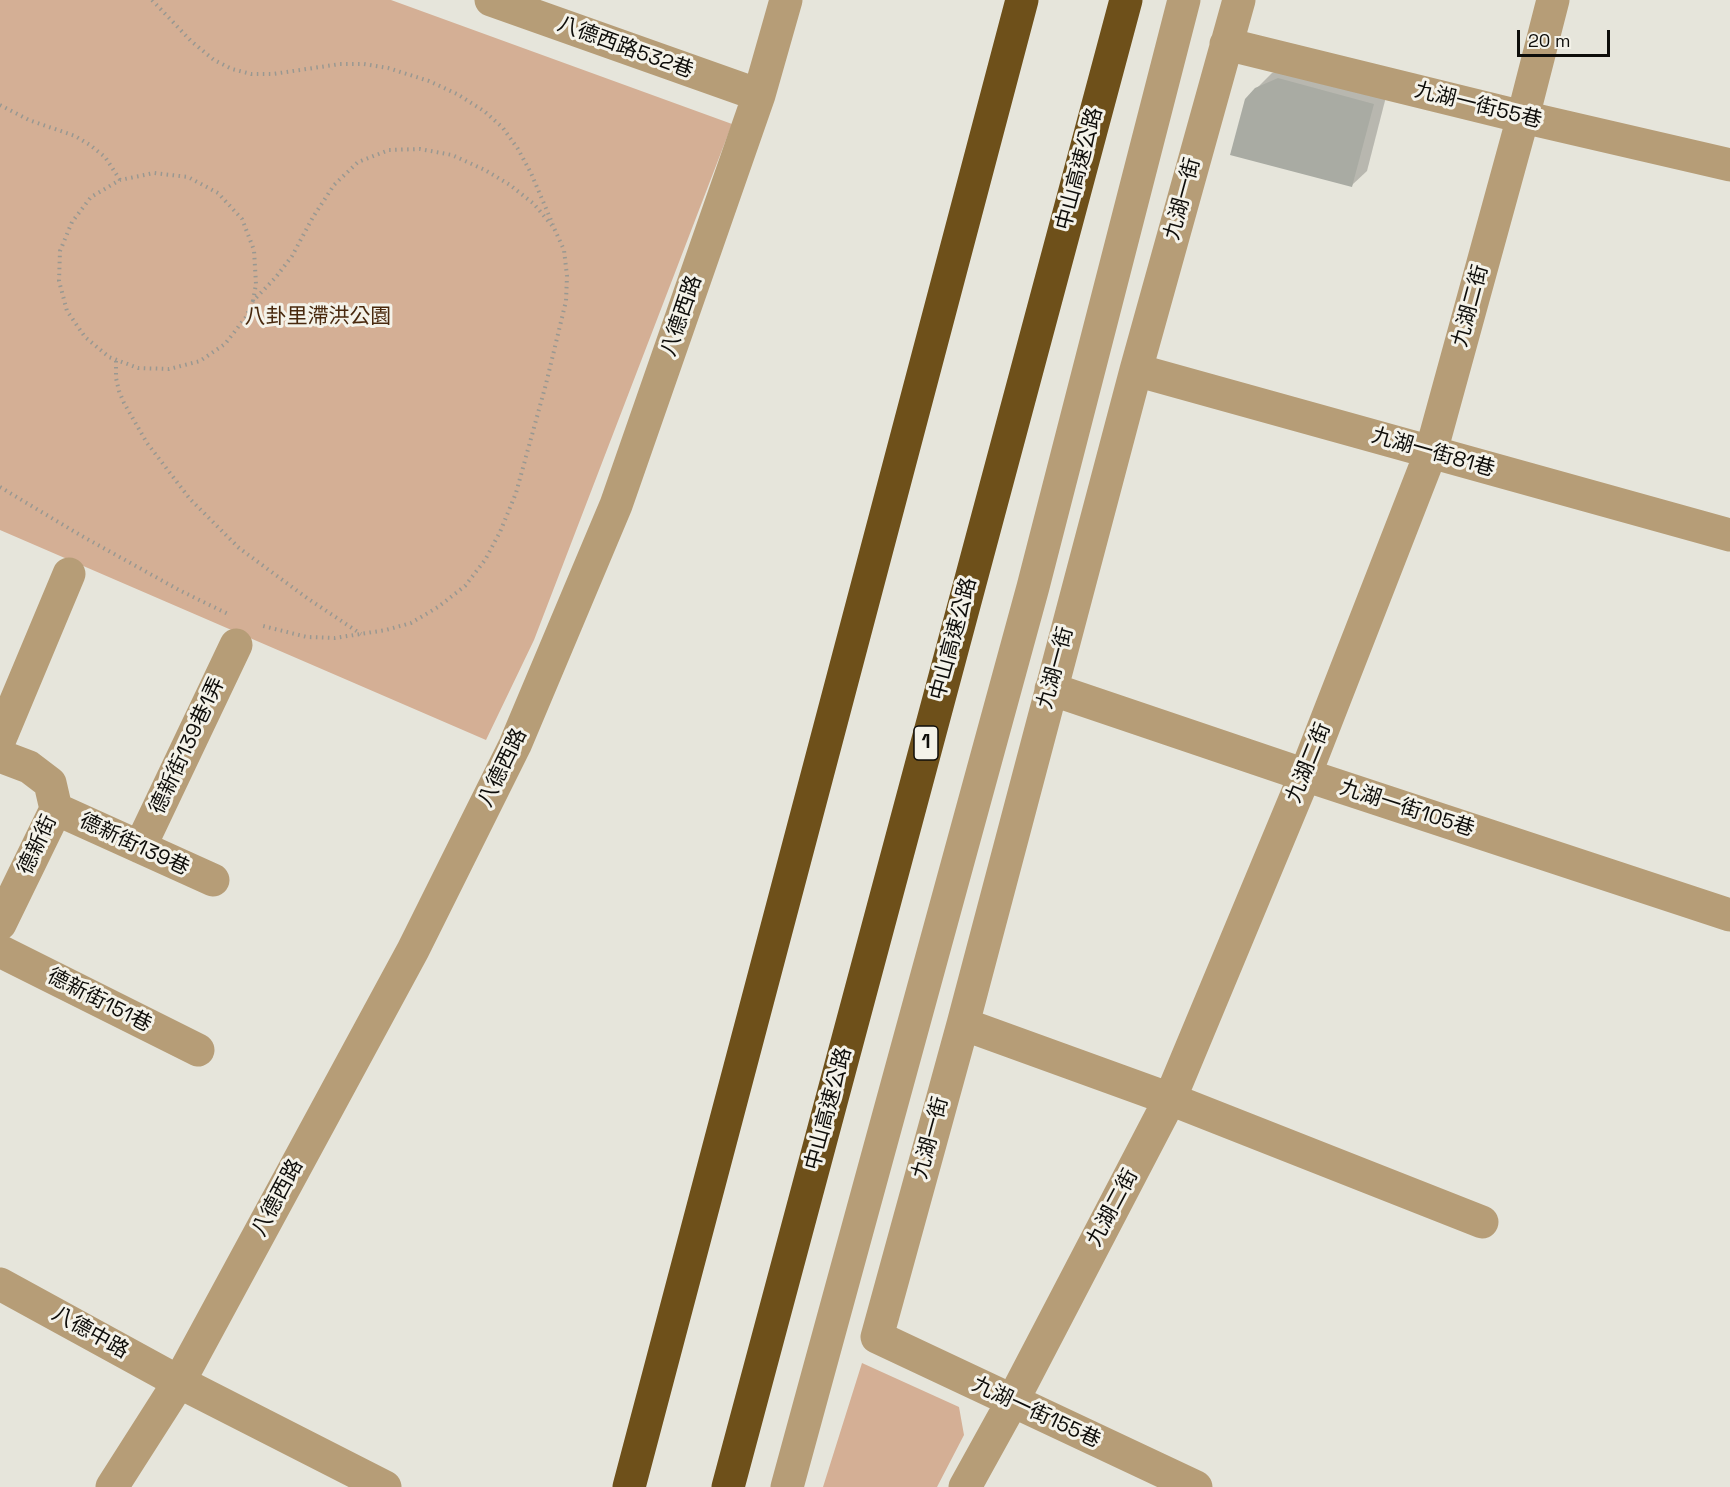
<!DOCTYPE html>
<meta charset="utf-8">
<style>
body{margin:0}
#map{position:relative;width:1730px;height:1487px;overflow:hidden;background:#e6e5db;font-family:"Space Grotesk",sans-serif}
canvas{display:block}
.scale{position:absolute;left:1517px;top:30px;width:93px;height:27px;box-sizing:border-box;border:3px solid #0e0d0a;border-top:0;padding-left:8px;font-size:18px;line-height:21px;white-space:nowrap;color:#0e0d0a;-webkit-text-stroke:4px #f4f2e9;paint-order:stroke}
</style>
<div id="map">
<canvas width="1730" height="1487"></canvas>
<div class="scale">20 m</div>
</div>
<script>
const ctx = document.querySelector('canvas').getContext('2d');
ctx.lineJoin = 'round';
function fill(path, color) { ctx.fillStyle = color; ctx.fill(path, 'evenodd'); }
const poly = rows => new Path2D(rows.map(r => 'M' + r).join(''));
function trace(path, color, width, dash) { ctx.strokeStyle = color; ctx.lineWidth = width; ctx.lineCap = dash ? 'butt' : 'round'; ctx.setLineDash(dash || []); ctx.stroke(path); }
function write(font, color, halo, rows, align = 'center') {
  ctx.font = font + ' "Space Grotesk","Noto Sans TC",sans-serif'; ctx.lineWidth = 6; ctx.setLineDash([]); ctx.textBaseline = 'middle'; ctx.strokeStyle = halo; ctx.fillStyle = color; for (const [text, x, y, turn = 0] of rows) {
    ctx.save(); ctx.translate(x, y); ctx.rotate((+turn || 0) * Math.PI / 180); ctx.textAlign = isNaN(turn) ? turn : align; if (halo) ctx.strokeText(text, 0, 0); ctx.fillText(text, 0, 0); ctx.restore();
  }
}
const green = poly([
 [0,0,391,0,732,124,534,640,486,740,0,530],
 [862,1363,959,1407,964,1435,937,1487,823,1487]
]);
const shadow = poly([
 [1294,64,1388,89,1367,171,1352,185,1256,89,1272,73]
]);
const building = poly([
 [1278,78,1374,104,1352,187,1230,155,1245,99,1255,88]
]);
const path = poly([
 [152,0,191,41,214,60,232,69,251,74,273,74,340,64,364,64,388,68,429,81,457,94,484,111,503,128,518,149,531,173,553,225],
 [0,105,29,120,75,136,90,145,105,157,120,180],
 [253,301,256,284,254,250,242,219,218,193,188,177,154,173,120,180,91,197,72,222,60,251,59,281,67,311,85,337,109,357,138,368,169,369,200,361,225,344,246,317,253,301,276,277,292,256,313,217,334,185,358,162,389,150,420,149,452,155,485,170,510,185,534,204,554,228,564,250,567,276,566,301,546,384,516,493,500,532,485,560,465,586,438,607,411,623,386,630,335,638,307,637,263,626],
 [116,361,116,378,119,391,124,403,147,443,190,499,239,548,307,598,361,634],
 [0,487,80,535,179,590,228,614]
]);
const minor = poly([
 [491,0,759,95],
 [1226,44,1523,117,1730,165],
 [1136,370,1730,535],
 [1051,689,1305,775,1730,915],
 [0,739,69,574],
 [0,756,29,767,50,783,56,809,0,924],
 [56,809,213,880],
 [140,847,236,645],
 [0,951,198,1050],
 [963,1024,1170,1099,1482,1222],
 [0,1284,179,1382,385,1487],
 [112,1487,179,1382,413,950,515,745,616,505,759,95,786,0],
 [787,1487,1033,587,1184,0],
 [965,1487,1012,1402,1170,1099,1305,775,1431,452,1523,117,1553,0],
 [1196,1487,877,1337,963,1024,1136,370,1239,0]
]);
const highway = poly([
 [629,1487,1022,0],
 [728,1487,1126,0]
]);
const shields = [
 [926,743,24]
];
const shieldNames = [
 ["1",926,743]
];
const streetNames = [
 ["八德西路532巷",625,48,20],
 ["九湖一街55巷",1478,106,14],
 ["中山高速公路",1080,169,-75],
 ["九湖一街",1183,199,-75],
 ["九湖二街",1471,306,-75],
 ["八德西路",682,316,-71],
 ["九湖一街81巷",1433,453,16],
 ["中山高速公路",954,639,-75],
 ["九湖一街",1056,668,-75],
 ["德新街139巷1弄",188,746,-65],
 ["九湖二街",1309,763,-68],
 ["八德西路",503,768,-64],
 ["九湖一街105巷",1407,809,18],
 ["德新街",38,845,-65],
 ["德新街139巷",134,845,25],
 ["德新街151巷",99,1001,27],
 ["中山高速公路",829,1109,-75],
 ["九湖一街",931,1138,-75],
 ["八德西路",278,1198,-62],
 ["九湖二街",1113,1208,-62],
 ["八德中路",90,1333,29],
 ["九湖一街155巷",1036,1413,25]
];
const parkNames = [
 ["八卦里滯洪公園",318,317]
];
fill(green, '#d4af95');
fill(shadow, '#0003');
fill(building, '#a9aba3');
trace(path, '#999891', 4, [1.5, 4.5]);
trace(minor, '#b69d77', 33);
trace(highway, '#6e501a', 33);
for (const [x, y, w] of shields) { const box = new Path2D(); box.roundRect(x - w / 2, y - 17, w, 34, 4.5); ctx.fillStyle = '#f4f2e9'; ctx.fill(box); trace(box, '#0e0d0a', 1.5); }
write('bold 20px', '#0e0d0a', null, shieldNames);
write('21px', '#0e0d0a', '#f4f2e9', streetNames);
write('21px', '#48280d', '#f4f2e9', parkNames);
</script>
